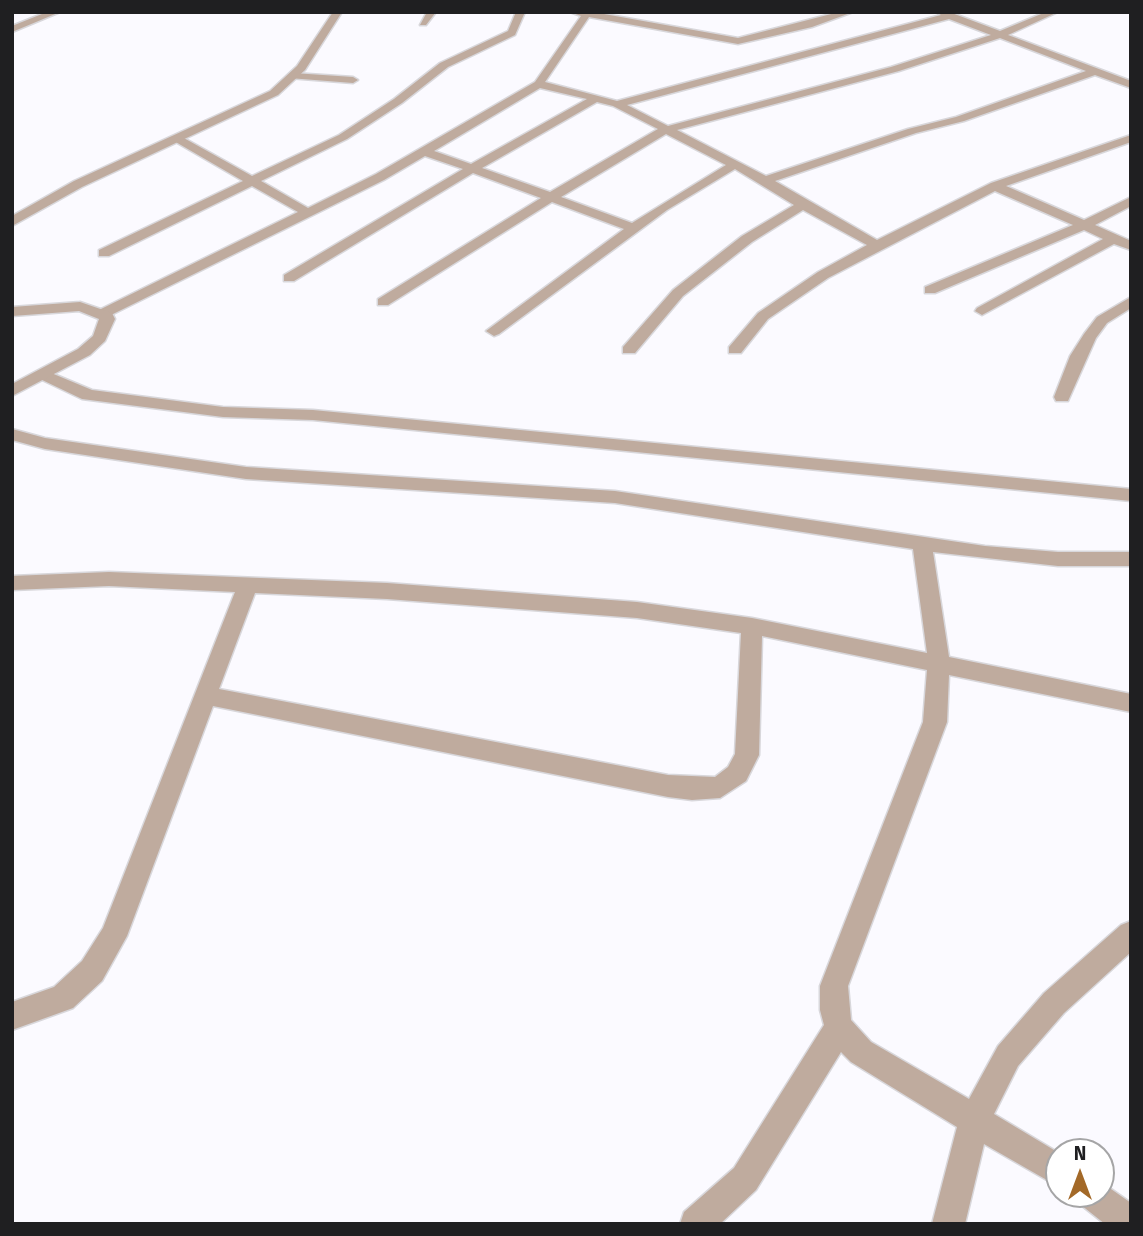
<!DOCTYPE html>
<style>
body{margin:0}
#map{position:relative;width:1143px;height:1236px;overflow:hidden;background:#fbfaff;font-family:"Fira Sans",sans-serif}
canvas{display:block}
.frame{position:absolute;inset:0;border:14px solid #1f1f21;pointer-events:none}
.north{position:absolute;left:1045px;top:1138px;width:70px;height:70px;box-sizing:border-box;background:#fff;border:2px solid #a5a5a6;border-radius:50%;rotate:0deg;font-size:19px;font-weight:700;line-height:28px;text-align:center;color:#1f1f21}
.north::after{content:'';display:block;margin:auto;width:24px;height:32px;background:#a36928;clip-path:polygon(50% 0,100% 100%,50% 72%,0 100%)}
</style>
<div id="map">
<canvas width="1143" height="1236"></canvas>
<div class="frame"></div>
<div class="north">N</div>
</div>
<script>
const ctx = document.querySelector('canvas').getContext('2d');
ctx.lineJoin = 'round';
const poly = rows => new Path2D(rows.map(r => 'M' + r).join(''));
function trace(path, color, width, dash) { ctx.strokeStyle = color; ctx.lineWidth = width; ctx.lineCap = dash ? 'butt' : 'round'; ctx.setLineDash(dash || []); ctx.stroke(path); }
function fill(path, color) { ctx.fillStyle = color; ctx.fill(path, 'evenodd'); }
const minor = poly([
 [47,12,60,12,12,32,12,26,47,12],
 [427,12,436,12,426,25,420,25,427,12],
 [516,12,525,12,515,35,448,67,402,103,347,139,261,181,308,208,376,174,535,82,581,16,570,12,593,12,738,38,839,12,853,12,812,27,738,44,589,17,545,82,617,101,941,15,936,12,949,12,1000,31,1046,12,1058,12,1008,35,1131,81,1131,88,1095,75,964,121,916,133,775,181,877,240,991,183,1131,135,1131,142,1006,186,1084,220,1131,197,1131,206,1095,225,1131,241,1131,250,1114,244,982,315,975,311,977,308,1103,239,1084,230,935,293,925,293,925,287,1073,225,995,191,828,278,768,319,741,353,729,353,729,347,758,313,818,272,867,245,803,210,752,242,683,296,635,353,623,353,623,347,673,290,742,236,794,205,735,169,667,210,499,334,494,336,486,331,624,229,552,202,388,305,378,305,378,299,541,198,473,173,294,281,284,281,284,275,463,169,425,156,384,180,109,316,99,316,99,310,298,212,252,186,109,256,99,256,99,250,243,181,174,141,174,137,182,137,252,176,339,135,394,99,440,63,508,31,516,12],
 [949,19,991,35,891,67,668,126,627,105,949,19],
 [1000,38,1086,71,956,117,908,129,766,176,677,130,899,71,1000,38],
 [540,88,587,99,471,164,434,151,540,88],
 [597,102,613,106,658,129,550,192,482,168,597,102],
 [666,134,726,165,632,223,561,197,666,134],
 [293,73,353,77,358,80,353,83,289,78,289,74,293,73],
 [1131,297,1131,308,1107,323,1096,338,1068,401,1056,401,1054,397,1070,356,1084,334,1097,317,1131,297],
 [44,370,92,390,223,407,313,410,1131,489,1131,501,313,420,223,417,82,399,38,378,36,375,44,370],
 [12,429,45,438,246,467,615,491,985,546,1058,552,1131,552,1131,566,1058,566,933,552,949,657,1131,694,1131,712,949,675,947,722,848,986,851,1020,871,1042,969,1099,998,1046,1044,993,1121,925,1131,921,1131,952,1064,1013,1018,1066,994,1114,1059,1153,1059,1187,984,1144,965,1224,932,1224,957,1127,851,1062,841,1052,756,1190,720,1224,680,1224,684,1212,734,1168,824,1025,820,1010,820,986,923,722,927,670,762,636,759,755,746,781,720,798,692,800,668,797,213,706,127,936,102,981,73,1008,12,1030,12,1002,54,987,82,961,103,928,235,592,109,586,12,590,12,576,109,572,387,583,637,602,752,618,927,653,913,549,615,503,246,479,45,449,12,440,12,429],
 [255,593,387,599,637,618,741,633,735,754,728,767,715,777,668,775,219,689,255,593],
 [1101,1182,1131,1203,1131,1224,1105,1224,1081,1205,1076,1194,1101,1194,1101,1182]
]);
const tertiary = poly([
 [333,12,342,12,305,70,278,95,82,187,12,226,12,216,74,181,270,91,297,66,333,12],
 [80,302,112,313,115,319,105,341,90,355,12,396,12,384,78,349,93,336,99,319,79,311,12,316,12,307,80,302]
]);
trace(minor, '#d8d7db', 3);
trace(tertiary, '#d8d7db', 3);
fill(minor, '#bfab9e');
fill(tertiary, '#bfab9e');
</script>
